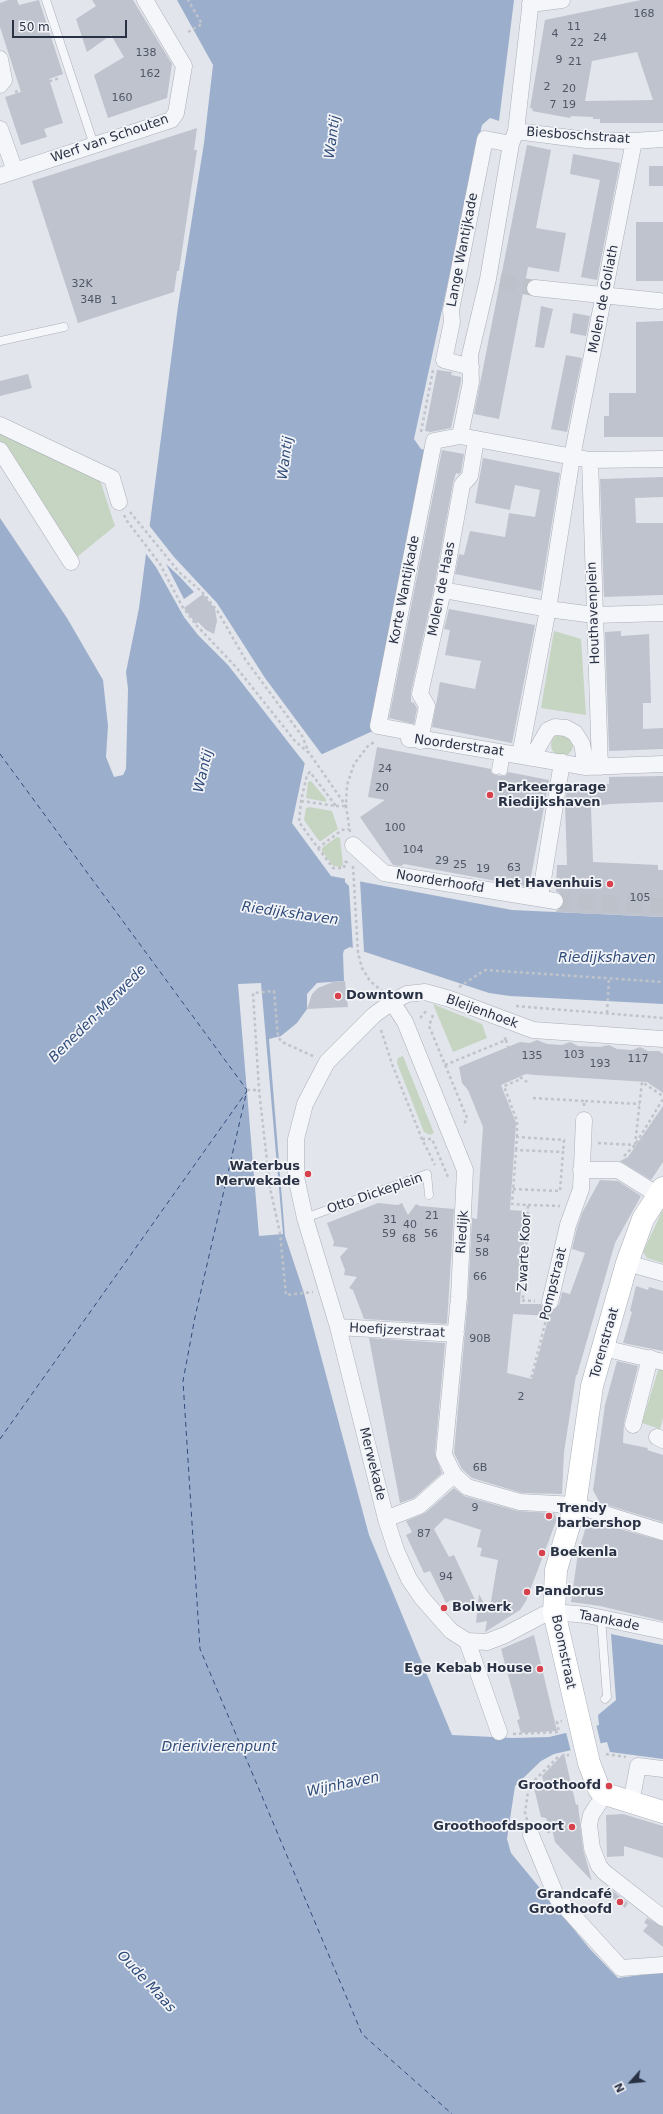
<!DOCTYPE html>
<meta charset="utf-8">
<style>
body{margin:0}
#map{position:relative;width:663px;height:2114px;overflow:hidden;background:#e2e5eb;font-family:"DejaVu Sans",sans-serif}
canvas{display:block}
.north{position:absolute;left:611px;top:2062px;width:40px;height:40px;-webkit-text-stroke:3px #f2f4f8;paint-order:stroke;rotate:243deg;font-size:11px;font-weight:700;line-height:16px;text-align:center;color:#293144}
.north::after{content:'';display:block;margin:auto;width:14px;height:18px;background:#293144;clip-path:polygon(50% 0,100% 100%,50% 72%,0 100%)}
.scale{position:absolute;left:12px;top:20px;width:115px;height:18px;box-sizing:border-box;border:2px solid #293144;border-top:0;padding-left:5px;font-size:12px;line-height:14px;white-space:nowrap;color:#293144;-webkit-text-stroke:3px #f2f4f8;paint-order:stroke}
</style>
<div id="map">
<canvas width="663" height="2114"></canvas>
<div class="north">N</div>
<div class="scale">50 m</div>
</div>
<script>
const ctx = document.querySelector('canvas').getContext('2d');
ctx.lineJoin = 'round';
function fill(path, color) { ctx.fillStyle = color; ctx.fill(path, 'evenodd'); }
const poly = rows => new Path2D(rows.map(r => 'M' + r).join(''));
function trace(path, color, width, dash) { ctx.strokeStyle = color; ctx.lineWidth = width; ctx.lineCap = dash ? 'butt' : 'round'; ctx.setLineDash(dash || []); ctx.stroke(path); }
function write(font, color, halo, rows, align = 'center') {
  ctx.font = font + ' "DejaVu Sans",sans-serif'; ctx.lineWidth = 3.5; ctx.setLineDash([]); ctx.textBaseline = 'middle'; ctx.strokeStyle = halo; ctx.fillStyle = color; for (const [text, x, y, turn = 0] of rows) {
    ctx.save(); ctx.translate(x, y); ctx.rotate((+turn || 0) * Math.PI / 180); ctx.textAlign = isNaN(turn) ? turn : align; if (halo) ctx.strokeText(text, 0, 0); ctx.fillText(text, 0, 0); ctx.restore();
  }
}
const green = poly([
 [0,430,99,477,115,526,77,557,0,441],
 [554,631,581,639,586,715,541,708],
 '551 745a11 11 0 1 1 22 0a11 11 0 1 1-22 0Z',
 [311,781,326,799,326,802,306,798,308,782],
 [309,807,332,811,338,829,321,841,319,841,304,820,306,808],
 [337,837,340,838,343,865,341,867,333,866,322,851,322,848],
 [433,1004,482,1024,487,1038,453,1052],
 [403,1056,434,1133,430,1135,424,1132,397,1063,398,1058],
 [663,1209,663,1263,647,1258,643,1252],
 [660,1364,663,1364,663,1418,660,1429,642,1423]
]);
const water = poly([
 [177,0,514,0,499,121,490,118,482,125,414,439,421,449,429,451,375,730,305,762,292,823,331,876,512,910,663,917,663,1004,510,996,489,993,350,947,344,950,343,954,344,981,317,983,307,994,307,1009,297,1023,281,1036,269,1039,285,1236,304,1293,369,1535,452,1735,513,1738,549,1737,599,1725,598,1715,616,1700,611,1634,663,1645,663,1759,610,1752,607,1742,554,1754,541,1761,515,1786,507,1839,511,1853,590,1949,615,1975,618,1978,663,1972,663,2114,0,2114,0,518,67,618,103,680,108,726,106,757,114,777,123,775,126,769,128,689,126,672,139,608,178,306,204,143,213,65]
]);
const pier = poly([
 [148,524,174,557,217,603,265,678,323,756,306,765,228,665,198,635,184,617,156,567,144,551],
 [166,564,179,576,194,592,184,599],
 [345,877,360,880,364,952,353,950,349,886,345,882],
 [261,983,283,1234,259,1236,238,984],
 [596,1724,601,1745,571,1752,566,1732]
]);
const ferry = poly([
 [0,754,247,1090,195,1317,183,1381,200,1649,362,2034,452,2114],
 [0,1439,247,1091]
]);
const building = poly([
 [8,0,17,0,19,5,39,0,63,74,49,79,63,123,44,129,47,137,21,145,5,97,21,92,0,27,0,3],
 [92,0,133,0,172,64,167,98,108,118,94,75,124,57,111,35,87,52,76,19,96,6],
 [641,0,663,0,663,123,600,123,600,119,593,119,593,117,571,116,570,118,532,111,533,109,530,108,545,20],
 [637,52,653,100,585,101,592,61],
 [197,128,194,150,197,150,179,271,177,271,174,292,78,323,32,181],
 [527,145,551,150,536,228,566,233,559,272,528,267,499,419,474,414],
 [573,154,620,163,597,280,581,277,600,180,570,174],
 [649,166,663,166,663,186,649,186],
 [636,222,663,222,663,281,636,281],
 [541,306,553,309,544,348,535,347],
 [573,313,590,316,586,336,570,333],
 [663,321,663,437,604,437,604,416,609,416,609,393,636,393,636,322],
 [566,355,582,358,567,432,551,429],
 [437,370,452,372,451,375,461,377,461,381,451,428,431,432,425,431],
 [28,374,32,388,0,396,0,381],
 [442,450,464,454,461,472,459,474,456,473,453,483,434,588,411,692,411,702,414,703,417,708,414,724,389,718],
 [483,458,560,473,541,591,455,574,459,554,464,555,470,531,505,537,509,513,535,517,540,490,515,485,510,510,475,503],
 [663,477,663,497,635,498,636,523,663,523,663,595,604,597,600,479],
 [203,594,215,609,217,621,214,634,206,630,198,622,196,624,184,608],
 [449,609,535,625,512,743,432,727,440,682,475,689,481,661,445,655,450,630,444,629],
 [621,631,621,636,649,634,651,703,643,703,643,729,663,728,663,749,609,751,605,632],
 [377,747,491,769,491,772,495,775,505,776,508,772,549,780,529,887,404,864,401,866,393,865,360,817,385,800,368,797],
 [663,776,663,802,610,804,591,807,593,862,658,865,658,870,663,870,663,917,555,912,562,907,564,902,561,894,556,891,557,865,567,865,565,802,568,785,609,784,609,777],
 [345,981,348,1007,307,1009,312,994,318,988,333,982],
 [537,1040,547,1044,562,1045,570,1042,578,1046,600,1047,609,1045,617,1049,632,1050,640,1047,648,1051,659,1051,663,1054,663,1093,647,1082,535,1075,526,1074,501,1085,516,1123,510,1210,526,1211,520,1304,541,1304,544,1309,552,1311,559,1305,562,1292,570,1294,585,1253,572,1249,577,1228,582,1213,600,1180,618,1181,641,1196,615,1243,577,1375,576,1375,564,1452,562,1494,522,1493,472,1478,462,1469,454,1453,468,1298,472,1218,477,1219,483,1127,468,1090,462,1083,459,1067,520,1042,530,1043],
 [513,1314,549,1316,532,1379,507,1373],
 [663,1106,663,1162,651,1180,620,1161,628,1157],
 [378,1203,398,1205,402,1203,408,1215,416,1204,420,1206,454,1209,447,1324,364,1319,353,1290,349,1288,357,1277,344,1275,345,1270,340,1257,348,1248,333,1246,334,1242,327,1223],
 [636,1286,648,1290,649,1287,663,1291,663,1351,623,1343,632,1312,630,1311],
 [369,1338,445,1343,435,1454,442,1473,414,1498,400,1503],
 [617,1361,638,1366,624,1423,623,1443,648,1448,647,1450,663,1455,663,1522,600,1503,593,1490,605,1405],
 [454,1488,464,1496,518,1511,554,1513,557,1519,526,1601,520,1610,485,1632,487,1621,476,1623,479,1594,489,1613,498,1560,480,1556,482,1548,477,1547,481,1530,445,1518,434,1529,449,1557,454,1555,477,1604,458,1613,451,1600,446,1603,430,1571,424,1573,406,1535,412,1532,406,1521,425,1513],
 [588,1520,663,1541,663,1621,600,1606,571,1602,578,1553],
 [534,1635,557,1731,521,1733,517,1720,520,1719,501,1649],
 [564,1753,576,1805,578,1804,583,1849,592,1881,555,1842,553,1833,546,1818,541,1817,534,1788,544,1783,542,1776],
 [623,1814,663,1826,663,1858,624,1846,624,1856,607,1857,606,1815],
 [609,1888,628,1903,625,1908,609,1895],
 [647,1918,663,1927,663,1947,643,1931,648,1925,644,1923]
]);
const streetTunnel = poly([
 [500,282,535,288],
 [555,901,663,906]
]);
const path = poly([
 [188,32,202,24,188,0],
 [15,92,60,78],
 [421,432,433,370],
 [130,512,179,572,203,593,218,612,245,659,302,736,309,753],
 [124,515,127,521,160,564,182,606,197,626,236,667,295,741,310,754,346,806],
 [301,801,336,806,310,772,307,775,301,801,299,822,318,848,342,830,349,829],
 [336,806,345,806],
 [350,832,346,806,347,785,354,764,368,746,376,741],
 [318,848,333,868,344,868,345,862,349,862],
 [353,866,358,953,362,968,370,981,382,991],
 [459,987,485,970,663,982],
 [516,1006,663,1018],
 [607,1013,609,978],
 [433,1015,429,1026,467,1118,463,1126],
 [420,1018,428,1009],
 [381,1030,392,1064,422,1139,435,1165],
 [506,1040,508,1047],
 [313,1056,282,1042,278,1037,274,991,253,993,259,1090,270,1188,280,1233,286,1295,313,1292],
 [445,1065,506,1040,503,1035],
 [520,1077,527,1082],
 [247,1090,259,1090],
 [533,1098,584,1101],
 [584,1106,584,1101,640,1104],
 [517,1137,517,1121,504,1086,521,1079],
 [422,1139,432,1139,448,1177,449,1178],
 [598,1143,635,1145],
 [635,1145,642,1082,663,1096],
 [516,1150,517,1137,564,1140,563,1152],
 [624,1156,635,1145,663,1099],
 [513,1189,560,1191,563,1152,516,1150,512,1204,528,1205,524,1294,522,1300],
 [528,1205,560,1206],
 [474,1299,535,1301],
 [531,1449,527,1405,531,1379,547,1316],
 [513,1734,559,1732,557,1722,562,1721],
 [606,1754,626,1757],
 [527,1820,525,1812,528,1792,533,1782,558,1757,569,1755],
 [547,1832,564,1829]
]);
const lane = poly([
 [46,0,94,145],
 [0,341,64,327],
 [496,770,499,752],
 [503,771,506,753],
 [305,1218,427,1174,429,1195],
 [601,1618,607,1697,605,1699]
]);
const street = poly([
 [530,4,562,0],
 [0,59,4,80,0,85],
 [0,129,15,171],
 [516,131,586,140,634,141,663,139],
 [0,176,171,120,176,113,184,66,145,0],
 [535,288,659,301],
 [471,367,444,360,452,322,451,310,485,139,511,144],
 [0,425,112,478,119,502],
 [460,436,471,382,470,355,488,279,511,144,516,131,531,0],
 [0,450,71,562],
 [590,460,600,767],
 [443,590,548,609,594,615,663,613],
 [409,739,410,732,378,726,434,441,460,436,590,460,663,459],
 [411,739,429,740,586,767,663,764],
 [420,741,427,706,420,694,443,590,462,485,470,476,476,439],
 [520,755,548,609,572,457,634,141],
 [535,758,537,749,548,730,555,727,566,728,575,733,582,744,586,767],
 [353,845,384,873,555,901],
 [540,898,562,762],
 [392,1002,405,1022,465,1170,459,1297,444,1455,454,1475,467,1487,520,1502,575,1505,663,1532],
 [581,1170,618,1170,658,1195],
 [627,1263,663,1273],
 [550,1302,568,1225,581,1189,584,1120],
 [338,1327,456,1334],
 [603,1348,663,1362],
 [633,1425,650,1358],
 [657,1437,663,1440],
 [386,1519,419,1506,447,1481],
 [467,1641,487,1642,505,1635,543,1615,554,1612,587,1615,663,1631],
 [499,1732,467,1641,451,1631,422,1598,409,1579,396,1550,386,1519,338,1327,305,1218,296,1177,296,1139,305,1104,327,1062,374,1015,392,1002,407,994,425,992,450,999,533,1030,663,1039],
 [605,1794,591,1815,589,1825,592,1848,599,1866,604,1872,663,1918],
 [631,1803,638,1766,663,1769],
 [531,1835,557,1898,621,1968,663,1965]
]);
const secondary = poly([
 [663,1188,643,1219,627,1263,592,1386,575,1505,556,1570,554,1612,589,1763,599,1789,605,1794,663,1812]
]);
const markers = [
 [490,795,4,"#d6414c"],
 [610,884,4,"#d6414c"],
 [338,996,4,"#d6414c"],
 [308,1174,4,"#d6414c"],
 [549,1516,4,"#d6414c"],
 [542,1553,4,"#d6414c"],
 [527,1592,4,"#d6414c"],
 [444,1608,4,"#d6414c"],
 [540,1669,4,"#d6414c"],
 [609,1786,4,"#d6414c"],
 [572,1827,4,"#d6414c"],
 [620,1902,4,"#d6414c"]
];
const numberNames = [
 ["168",644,14],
 ["11",574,27],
 ["4",555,34],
 ["24",600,38],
 ["22",577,43],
 ["138",146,53],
 ["9",559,60],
 ["21",575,62],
 ["162",150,74],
 ["2",547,87],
 ["20",569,89],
 ["160",122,98],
 ["7",553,105],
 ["19",569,105],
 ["32K",82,284],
 ["34B",91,300],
 ["1",114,301],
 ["24",385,769],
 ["20",382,788],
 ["100",395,828],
 ["104",413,850],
 ["29",442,861],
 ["25",460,865],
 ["63",514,868],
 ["19",483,869],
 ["105",640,898],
 ["103",574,1055],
 ["135",532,1056],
 ["117",638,1059],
 ["193",600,1064],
 ["21",432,1216],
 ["31",390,1220],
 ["40",410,1225],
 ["59",389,1234],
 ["56",431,1234],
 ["68",409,1239],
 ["54",483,1239],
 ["58",482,1253],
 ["66",480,1277],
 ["90B",480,1339],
 ["2",521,1397],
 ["6B",480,1468],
 ["9",475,1508],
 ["87",424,1534],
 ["94",446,1577]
];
const streetNames = [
 ["Biesboschstraat",578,136,4],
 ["Werf van Schouten",110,139,-19],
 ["Lange Wantijkade",463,250,-79],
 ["Molen de Goliath",604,299,-79],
 ["Molen de Haas",442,589,-79],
 ["Korte Wantijkade",405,590,-79],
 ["Houthavenplein",594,613,-92],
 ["Noorderstraat",459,746,8],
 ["Noorderhoofd",440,882,9],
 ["Bleijenhoek",482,1012,20],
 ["Otto Dickeplein",375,1194,-19],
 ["Riedijk",463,1232,-86],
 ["Zwarte Koor",525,1252,-87],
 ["Pompstraat",554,1284,-76],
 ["Hoefijzerstraat",397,1331,3],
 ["Torenstraat",605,1343,-74],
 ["Merwekade",372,1464,76],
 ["Taankade",609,1621,11],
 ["Boomstraat",563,1652,78]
];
const poiNames = [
 ["Parkeergarage",498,788],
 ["Riedijkshaven",498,803],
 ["Het Havenhuis",602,884,"right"],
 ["Downtown",346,996],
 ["Waterbus",300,1167,"right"],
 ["Merwekade",300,1182,"right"],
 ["Trendy",557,1509],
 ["barbershop",557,1524],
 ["Boekenla",550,1553],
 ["Pandorus",535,1592],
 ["Bolwerk",452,1608],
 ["Ege Kebab House",532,1669,"right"],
 ["Groothoofd",601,1786,"right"],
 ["Groothoofdspoort",564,1827,"right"],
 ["Grandcafé",612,1895,"right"],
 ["Groothoofd",612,1910,"right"]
];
const waterNames = [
 ["Wantij",333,137,-82],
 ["Wantij",286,458,-82],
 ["Wantij",204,771,-77],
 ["Riedijkshaven",290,914,8],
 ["Riedijkshaven",607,958],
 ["Beneden-Merwede",98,1014,-45],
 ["Drierivierenpunt",219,1747],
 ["Wijnhaven",343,1785,-12],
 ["Oude Maas",146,1982,47]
];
fill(green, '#c6d5c2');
fill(water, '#9bafcd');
fill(pier, '#e2e5eb');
trace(ferry, '#304c7a', 1, [5, 4]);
fill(building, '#bfc3ce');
trace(streetTunnel, '#bdc1ca', 16, [16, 8]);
trace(lane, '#aaafb9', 9);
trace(street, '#aaafb9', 17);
trace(secondary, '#aaafb9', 23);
trace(path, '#c0c3ca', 2.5, [3, 3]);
trace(lane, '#f5f6f9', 8);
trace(street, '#f5f6f9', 16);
trace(secondary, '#fff', 22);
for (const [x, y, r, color] of markers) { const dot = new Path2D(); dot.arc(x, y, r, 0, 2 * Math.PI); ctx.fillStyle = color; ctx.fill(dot); trace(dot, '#f2f4f8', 1.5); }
write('11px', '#4e5666', null, numberNames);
write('13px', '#293144', '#f2f4f8', streetNames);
write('bold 13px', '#293144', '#f2f4f8', poiNames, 'left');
write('italic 14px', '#304c7a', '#f2f4f8', waterNames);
</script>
